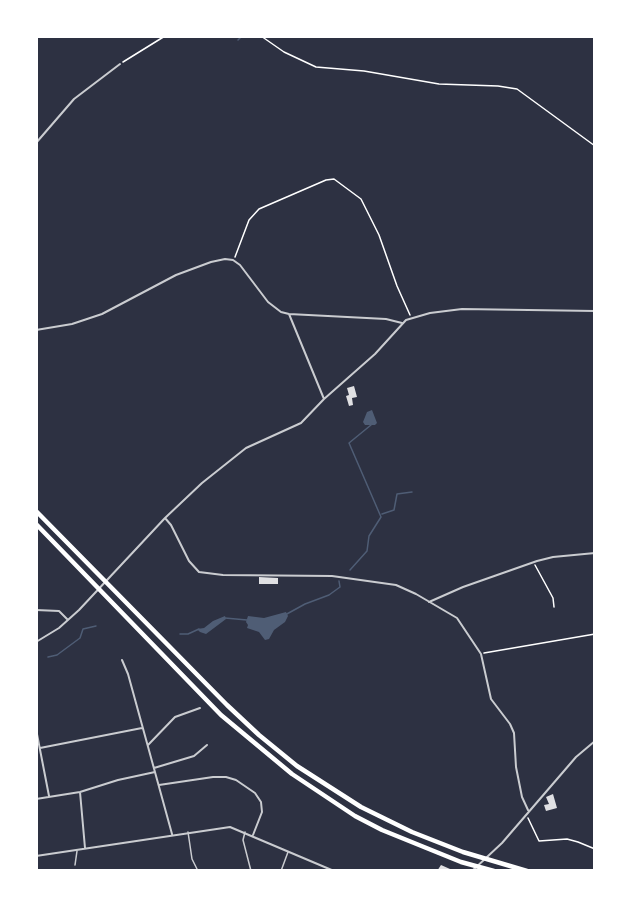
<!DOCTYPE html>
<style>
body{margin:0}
#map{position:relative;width:631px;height:907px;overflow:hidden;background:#2d3142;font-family:"Titillium Web",sans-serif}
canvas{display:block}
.frame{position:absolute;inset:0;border:38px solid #fff;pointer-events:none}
</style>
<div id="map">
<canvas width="631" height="907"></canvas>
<div class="frame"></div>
</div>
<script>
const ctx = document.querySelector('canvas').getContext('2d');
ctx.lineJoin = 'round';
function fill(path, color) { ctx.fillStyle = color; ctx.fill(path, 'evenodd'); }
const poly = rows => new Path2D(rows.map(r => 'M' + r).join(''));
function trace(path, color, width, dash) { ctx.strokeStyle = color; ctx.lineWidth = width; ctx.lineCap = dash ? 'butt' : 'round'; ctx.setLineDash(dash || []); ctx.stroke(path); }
const water = poly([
 [372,410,377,423,375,425,365,425,363,422,367,412],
 [286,612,288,616,285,622,274,630,269,639,265,640,259,632,247,628,248,625,246,622,248,616,264,618],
 [225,616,226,619,206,634,200,632,197,629,204,628,213,621]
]);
const stream = poly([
 [238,40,242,36],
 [382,514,394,510,397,494,412,492],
 [350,570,367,551,369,536,381,517,349,443,371,425],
 [285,615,305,604,329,595,340,587,339,581],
 [225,618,247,620],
 [180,634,188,634,199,629],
 [48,657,57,655,80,638,83,629,96,626]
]);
const building = poly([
 [354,386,357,397,352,398,353,405,349,406,346,396,349,395,347,388],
 [259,577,278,578,278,584,259,584],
 [553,794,557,808,546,811,544,805,549,804,546,797],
 [441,865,450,869,450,871,437,871]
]);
const path = poly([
 [261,36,284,52,316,67,364,71,439,84,498,86,517,89,595,146],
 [123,62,165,36],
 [235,257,249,220,259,209,326,180,334,179,361,199,379,235,397,286,410,315],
 [535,565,553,598,554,607],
 [484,653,595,634],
 [528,818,539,841,567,839,578,842,595,849]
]);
const service = poly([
 [188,832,192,859,198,871],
 [245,832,243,840,251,871],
 [75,865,77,851],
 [281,871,288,852]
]);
const minor = poly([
 [36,143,74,99,120,64],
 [289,314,324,399],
 [36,330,72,324,102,314,176,275,211,262,225,259,233,260,240,265,268,302,281,312,289,314,386,319,402,323],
 [165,518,171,525,189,561,199,572,223,575,332,576,396,585,416,594,457,618,481,654,491,699,510,724,514,733,516,767,522,797,528,810],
 [429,602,463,587,537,561,553,557,595,553],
 [36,610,59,611,68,620],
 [36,642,59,628,79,610,165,518,202,483,246,448,301,423,324,399,375,354,406,320,430,313,462,309,595,311],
 [122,660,128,674,172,834],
 [36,729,49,796],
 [148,745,175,717,200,708],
 [40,748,142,728],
 [154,768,194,756,207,745],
 [159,785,213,777,226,777,236,780,255,793,261,802,262,812,253,835],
 [80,792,85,848],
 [36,799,80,792,118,780,155,772],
 [36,856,230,827,334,871],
 [472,871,502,843,576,757,595,741]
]);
const motorway = poly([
 [36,511,227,705,259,735,297,766,361,807,412,832,463,852,527,871],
 [36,524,221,715,292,774,355,816,382,830,461,862,494,871]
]);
const rail = poly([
 [58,871,65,871]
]);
fill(water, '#4f5d75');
trace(stream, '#4f5d75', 1.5);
fill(building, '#e0e0e3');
trace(path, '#fff', 1.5);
trace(service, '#caccd0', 1.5);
trace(minor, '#caccd0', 2);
trace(motorway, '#fff', 4.5);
trace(rail, '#abadb3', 1.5);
</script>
